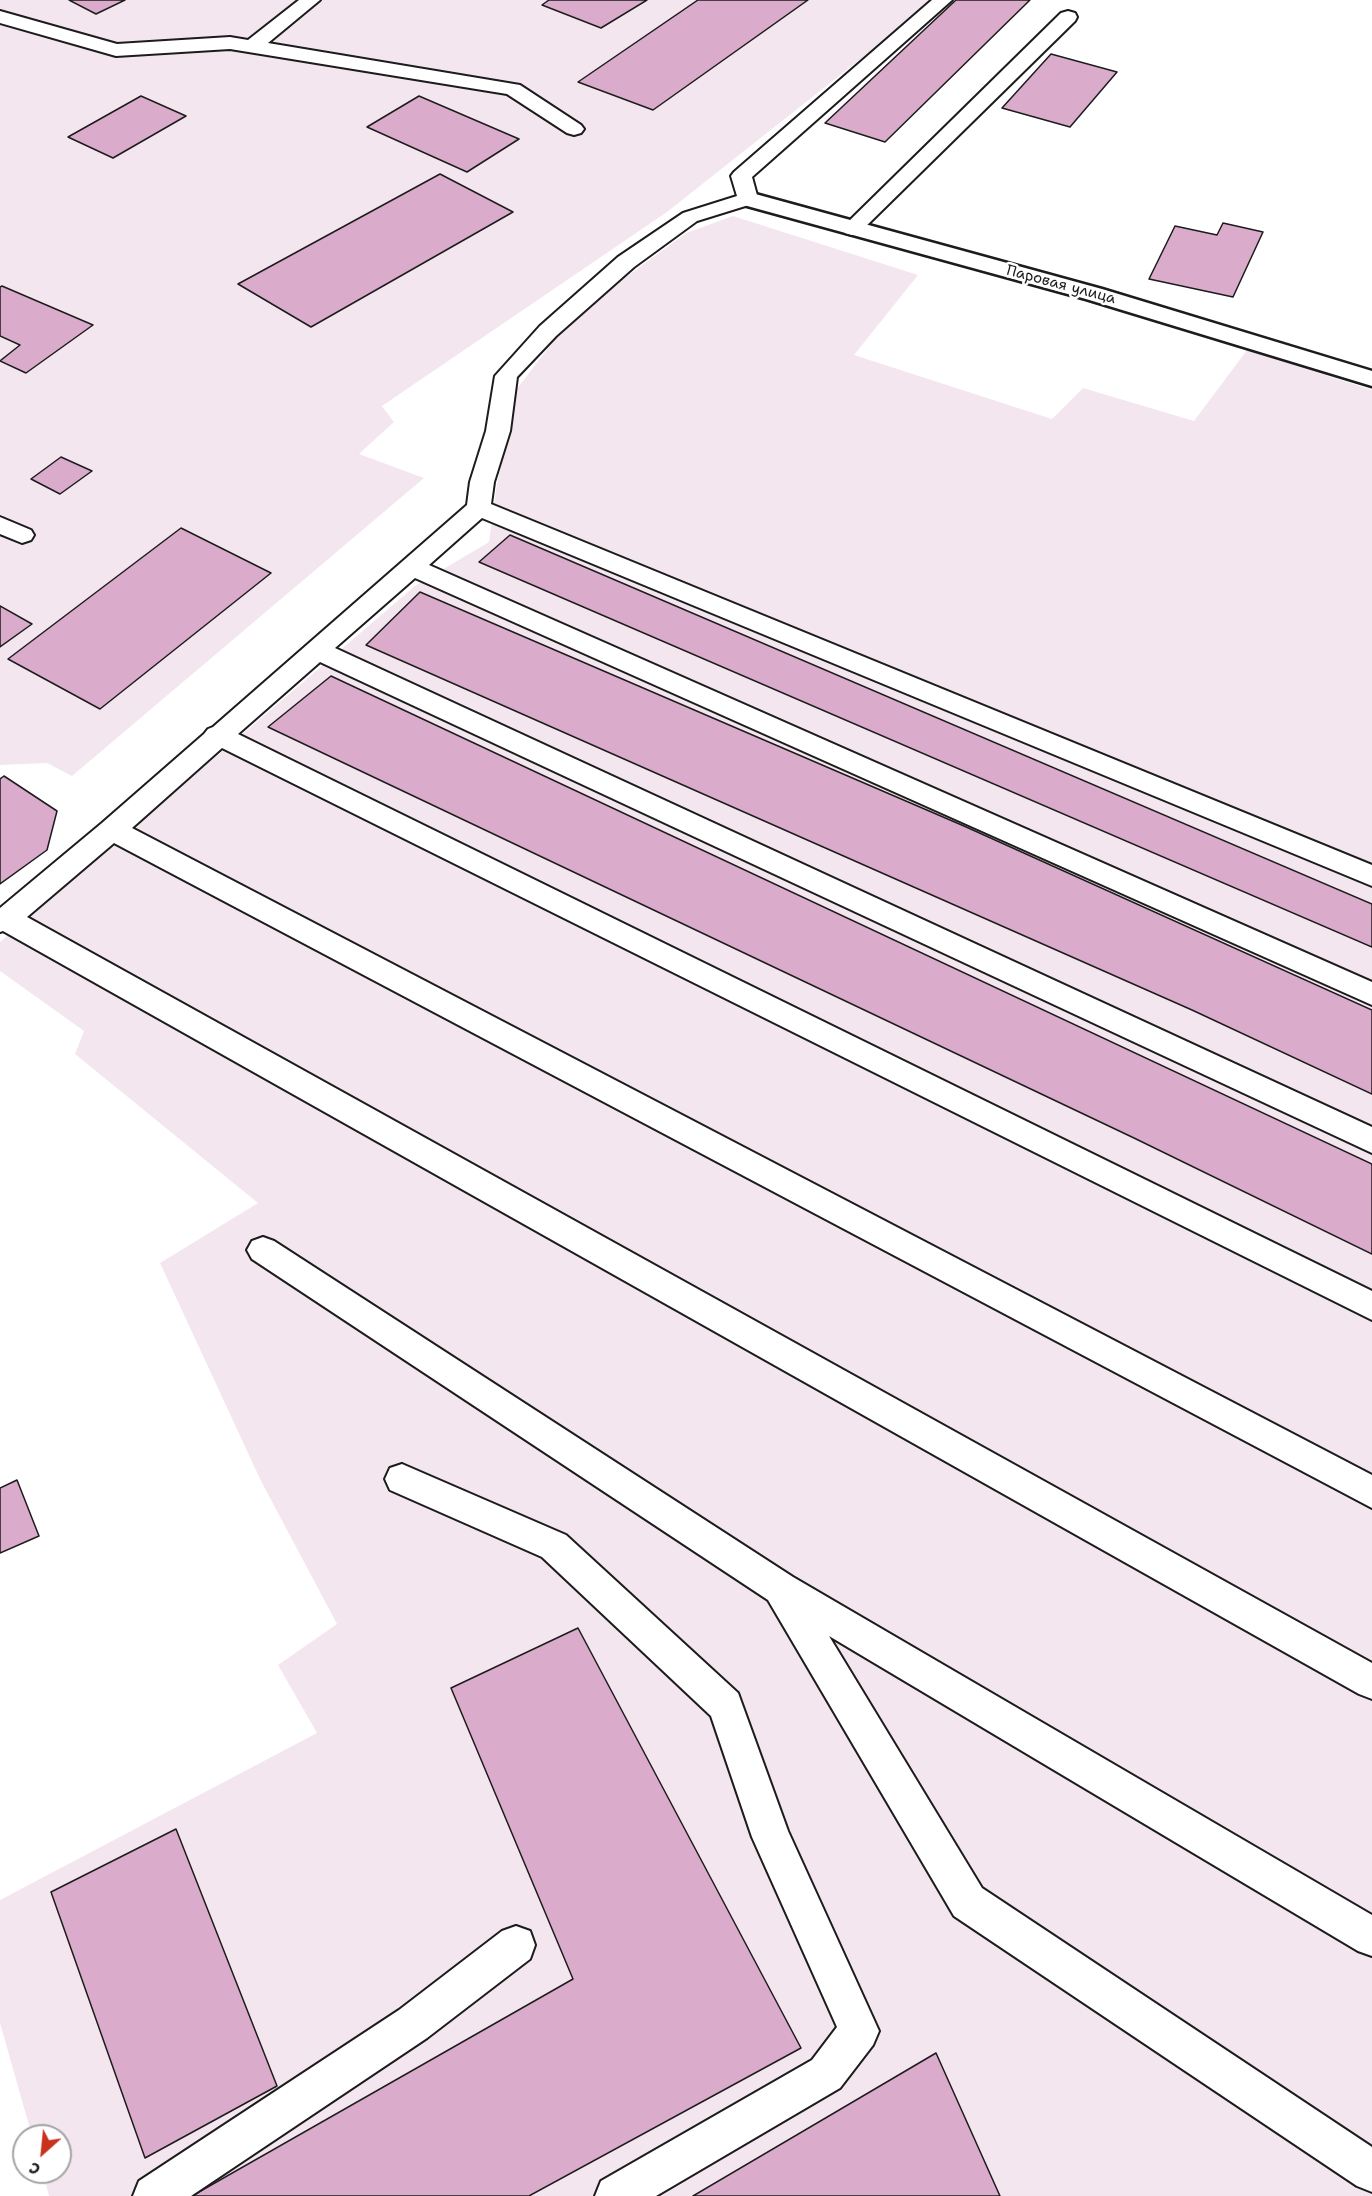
<!DOCTYPE html>
<meta charset="utf-8">
<style>
body{margin:0}
#map{position:relative;width:1372px;height:2196px;overflow:hidden;background:#fff;font-family:"Shantell Sans",sans-serif}
canvas{display:block}
.north{position:absolute;left:12px;top:2124px;width:60px;height:60px;box-sizing:border-box;background:#fff;border:2px solid #a4a4a4;border-radius:50%;rotate:207deg;font-size:16px;font-weight:700;line-height:24px;text-align:center;color:#1c1c1c}
.north::after{content:'';display:block;margin:auto;width:21px;height:27px;background:#c8321e;clip-path:polygon(50% 0,100% 100%,50% 72%,0 100%)}
</style>
<div id="map">
<canvas width="1372" height="2196"></canvas>
<div class="north">С</div>
</div>
<script>
const ctx = document.querySelector('canvas').getContext('2d');
ctx.lineJoin = 'round';
function fill(path, color) { ctx.fillStyle = color; ctx.fill(path, 'evenodd'); }
const poly = rows => new Path2D(rows.map(r => 'M' + r).join(''));
function trace(path, color, width, dash) { ctx.strokeStyle = color; ctx.lineWidth = width; ctx.lineCap = dash ? 'butt' : 'round'; ctx.setLineDash(dash || []); ctx.stroke(path); }
function write(font, color, halo, rows, align = 'center') {
  ctx.font = font + ' "Shantell Sans",sans-serif'; ctx.lineWidth = 5; ctx.setLineDash([]); ctx.textBaseline = 'middle'; ctx.strokeStyle = halo; ctx.fillStyle = color; for (const [text, x, y, turn = 0] of rows) {
    ctx.save(); ctx.translate(x, y); ctx.rotate((+turn || 0) * Math.PI / 180); ctx.textAlign = isNaN(turn) ? turn : align; if (halo) ctx.strokeText(text, 0, 0); ctx.fillText(text, 0, 0); ctx.restore();
  }
}
const built = poly([
 [0,0,935,0,667,212,382,406,394,422,359,454,424,478,72,776,47,763,0,765],
 [733,216,918,275,854,355,1052,419,1083,388,1194,421,1247,350,1372,390,1372,2196,49,2196,43,2172,60,2172,60,2136,32,2136,0,2023,0,1900,317,1733,278,1665,337,1624,261,1481,160,1263,258,1203,75,1054,84,1031,0,971,0,942,415,586,489,542,496,490,516,390,572,317,686,233]
]);
const building = poly([
 [69,0,125,0,96,14,69,0],
 [549,0,647,0,601,28,542,5,549,0],
 [698,0,808,0,653,110,578,82,698,0],
 [956,0,1030,0,885,142,825,123,956,0],
 [1051,54,1117,72,1070,127,1002,108,1051,54],
 [141,96,186,116,113,158,68,137,141,96],
 [419,96,519,139,467,172,367,127,419,96],
 [440,174,513,212,311,327,238,284,440,174],
 [1223,223,1263,232,1233,297,1149,279,1175,226,1217,235,1223,223],
 [2,286,93,325,26,373,0,361,20,345,0,336,0,287,2,286],
 [61,457,92,471,60,494,31,479,61,457],
 [181,528,271,573,100,709,8,659,181,528],
 [510,535,1372,904,1372,947,479,562,510,535],
 [420,592,964,826,1372,1010,1372,1094,1192,1010,366,645,420,592],
 [0,606,32,624,0,647,0,606],
 [331,676,1372,1164,1372,1254,1134,1138,268,727,331,676],
 [4,776,57,811,47,850,0,884,0,779,4,776],
 [17,1480,39,1536,0,1553,0,1488,17,1480],
 [578,1628,801,2048,529,2196,192,2196,573,1979,451,1688,578,1628],
 [176,1829,277,2086,145,2158,51,1892,176,1829],
 [936,2053,1000,2196,693,2196,936,2053]
]);
const lane = poly([
 [299,0,320,0,268,43,520,85,581,125,584,129,581,133,574,135,567,133,507,94,230,49,116,56,0,23,0,11,117,44,230,37,248,40,299,0],
 [932,0,952,0,752,177,758,199,755,203,697,221,634,267,556,336,517,377,510,431,494,482,491,504,1372,865,1372,886,482,518,429,565,1372,982,1372,1005,415,578,335,648,1372,1127,1372,1153,320,662,238,734,1372,1291,1372,1320,222,748,132,828,1372,1475,1372,1508,114,843,27,917,1372,1663,1372,1699,1359,1694,3,931,0,932,0,908,102,823,204,734,208,729,213,727,467,505,470,482,486,431,495,376,540,326,618,257,683,213,737,196,731,176,734,172,932,0],
 [1068,11,1075,13,1077,17,1075,21,859,233,852,235,845,233,842,229,845,225,1061,13,1068,11],
 [0,517,31,530,34,535,31,540,22,543,0,534,0,517],
 [263,1237,274,1241,793,1577,1372,1915,1372,1956,1358,1951,829,1636,982,1888,1372,2147,1372,2192,1357,2186,954,1916,768,1600,252,1259,247,1250,252,1241,263,1237],
 [402,1464,566,1535,738,1693,788,1831,879,2031,873,2045,840,2088,656,2196,595,2196,601,2181,812,2060,837,2027,752,1837,711,1716,542,1557,390,1490,385,1479,390,1468,402,1464],
 [516,1926,530,1931,535,1945,530,1959,427,2038,191,2196,133,2196,139,2181,399,2010,502,1931,516,1926]
]);
const street = poly([
 [748,192,1102,289,1372,371,1372,386,1086,299,740,204,737,199,740,194,748,192]
]);
const farStreetnames = [
 ["Паровая улица",1061,285,15]
];
fill(built, '#f4e6ef');
fill(building, '#dbabcb');
trace(building, '#1c1c1c', 1.5);
trace(lane, '#1c1c1c', 4);
trace(street, '#1c1c1c', 5);
fill(lane, '#fff');
fill(street, '#fff');
write('15px', '#1c1c1c', '#fff', farStreetnames);
</script>
